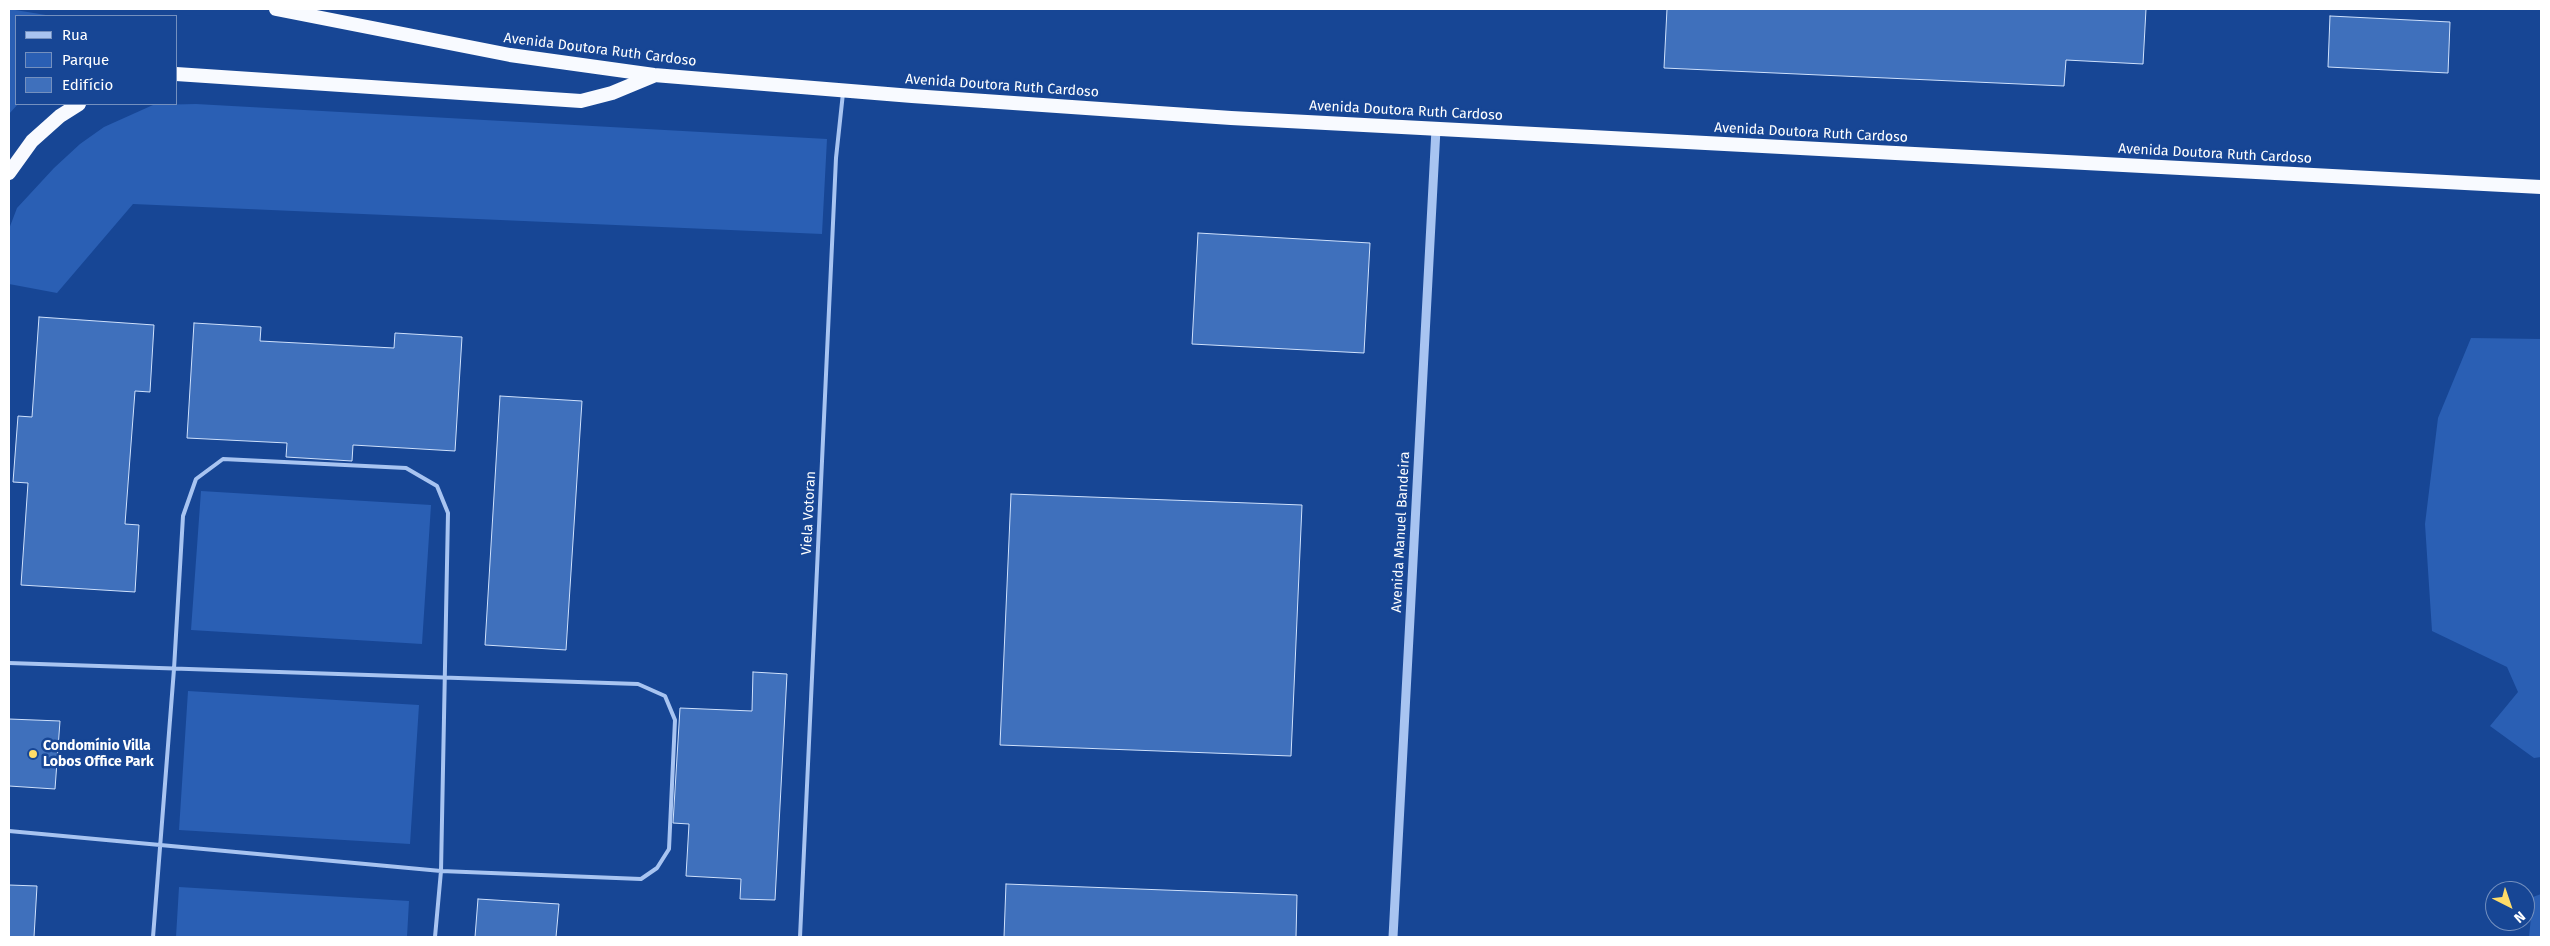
<!DOCTYPE html>
<meta charset="utf-8">
<style>
body{margin:0}
#map{position:relative;width:2550px;height:946px;overflow:hidden;background:#174695;font-family:"Fira Sans",sans-serif}
canvas{display:block}
.frame{position:absolute;inset:0;border:10px solid #fff;pointer-events:none}
.legend{position:absolute;left:15px;top:15px;width:162px;height:90px;box-sizing:border-box;background:#174695;border:1px solid #7490bf;margin:0;padding:6px 9px;list-style:none;font-size:15px;color:#fff}
.legend li{display:flex;align-items:center;gap:10px;height:25px}
.legend b{width:25px;border:1px solid #7490bf}
.north{position:absolute;left:2485px;top:881px;width:50px;height:50px;box-sizing:border-box;background:#174695;border:1px solid #7490bf;border-radius:50%;rotate:139deg;font-size:14px;font-weight:700;line-height:20px;text-align:center;color:#fff}
.north::after{content:'';display:block;margin:auto;width:18px;height:22px;background:#ffdc68;clip-path:polygon(50% 0,100% 100%,50% 72%,0 100%)}
</style>
<div id="map">
<canvas width="2550" height="946"></canvas>
<div class="frame"></div>
<ul class="legend">
<li><b style="height:6px;background:#a8c4f1"></b>Rua</li>
<li><b style="height:14px;background:#2a5fb4"></b>Parque</li>
<li><b style="height:14px;background:#3f70bc"></b>Edifício</li>
</ul>
<div class="north">N</div>
</div>
<script>
const ctx = document.querySelector('canvas').getContext('2d');
ctx.lineJoin = 'round';
function fill(path, color) { ctx.fillStyle = color; ctx.fill(path, 'evenodd'); }
const poly = rows => new Path2D(rows.map(r => 'M' + r).join(''));
function trace(path, color, width, dash) { ctx.strokeStyle = color; ctx.lineWidth = width; ctx.lineCap = dash ? 'butt' : 'round'; ctx.setLineDash(dash || []); ctx.stroke(path); }
function write(font, color, halo, rows, align = 'center') {
  ctx.font = font + ' "Fira Sans",sans-serif'; ctx.lineWidth = 5; ctx.setLineDash([]); ctx.textBaseline = 'middle'; ctx.strokeStyle = halo; ctx.fillStyle = color; for (const [text, x, y, turn = 0] of rows) {
    ctx.save(); ctx.translate(x, y); ctx.rotate((+turn || 0) * Math.PI / 180); ctx.textAlign = isNaN(turn) ? turn : align; if (halo) ctx.strokeText(text, 0, 0); ctx.fillText(text, 0, 0); ctx.restore();
  }
}
const green = poly([
 [9,9,52,16,16,16,16,104,18,104,9,114],
 [196,104,827,139,822,234,133,204,57,293,9,284,9,229,17,208,54,168,80,144,104,127,153,105],
 [2471,338,2541,339,2541,757,2534,758,2490,726,2518,692,2507,667,2432,631,2425,524,2438,418],
 [201,491,431,505,422,644,191,630],
 [188,691,419,705,410,844,179,830],
 [179,887,409,901,407,937,176,937],
 [2541,894,2541,937,2529,937,2533,897]
]);
const building = poly([
 [1667,9,2146,9,2143,64,2066,60,2064,86,1664,68,1667,9],
 [2330,16,2450,22,2448,73,2328,67,2330,16],
 [1198,233,1370,243,1364,353,1192,344,1198,233],
 [39,317,154,325,150,392,135,391,125,524,139,525,135,592,21,585,28,483,13,482,18,416,32,417,39,317],
 [194,323,261,327,260,341,394,348,395,333,462,337,455,451,353,445,352,461,286,457,287,443,187,438,194,323],
 [500,396,582,401,566,650,485,645,500,396],
 [1011,494,1302,505,1291,756,1000,745,1011,494],
 [753,672,787,674,775,900,740,899,741,879,686,876,689,824,673,823,680,708,752,711,753,672],
 [9,719,60,721,55,789,9,786,9,719],
 [1006,884,1297,895,1296,937,1004,937,1006,884],
 [9,885,37,886,34,937,9,937,9,885],
 [478,899,559,904,556,937,475,937,478,899]
]);
const service = poly([
 [9,663,638,684,665,696,675,720,669,849,657,868,641,879,441,871,9,831],
 [153,937,174,669,183,516,196,479,223,459,406,468,437,486,448,513,441,871,435,937],
 [800,937,836,158,843,93]
]);
const tertiary = poly([
 [1393,937,1436,129]
]);
const trunk = poly([
 [276,9,510,55,654,75,912,96,1231,118,2541,187],
 [176,74,581,101,612,93,653,76],
 [9,173,32,141,60,116,79,104]
]);
const markers = [
 [33,754,5,"#ffdc68"]
];
const streetNames = [
 ["Avenida Doutora Ruth Cardoso",600,50,7],
 ["Avenida Doutora Ruth Cardoso",1002,86,4],
 ["Avenida Doutora Ruth Cardoso",1406,111,3],
 ["Avenida Doutora Ruth Cardoso",1811,133,3],
 ["Avenida Doutora Ruth Cardoso",2215,154,3],
 ["Viela Votoran",809,513,-87],
 ["Avenida Manuel Bandeira",1401,532,-87]
];
const poiNames = [
 ["Condomínio Villa",43,746],
 ["Lobos Office Park",43,762]
];
fill(green, '#2a5fb4');
fill(building, '#3f70bc');
trace(building, '#cfe1fc', 1);
trace(service, '#a8c4f1', 4);
trace(tertiary, '#a8c4f1', 9);
trace(trunk, '#f8faff', 14);
for (const [x, y, r, color] of markers) { const dot = new Path2D(); dot.arc(x, y, r, 0, 2 * Math.PI); ctx.fillStyle = color; ctx.fill(dot); trace(dot, '#174695', 2); }
write('14px', '#fff', '#174695', streetNames);
write('bold 14px', '#fff', '#174695', poiNames, 'left');
</script>
